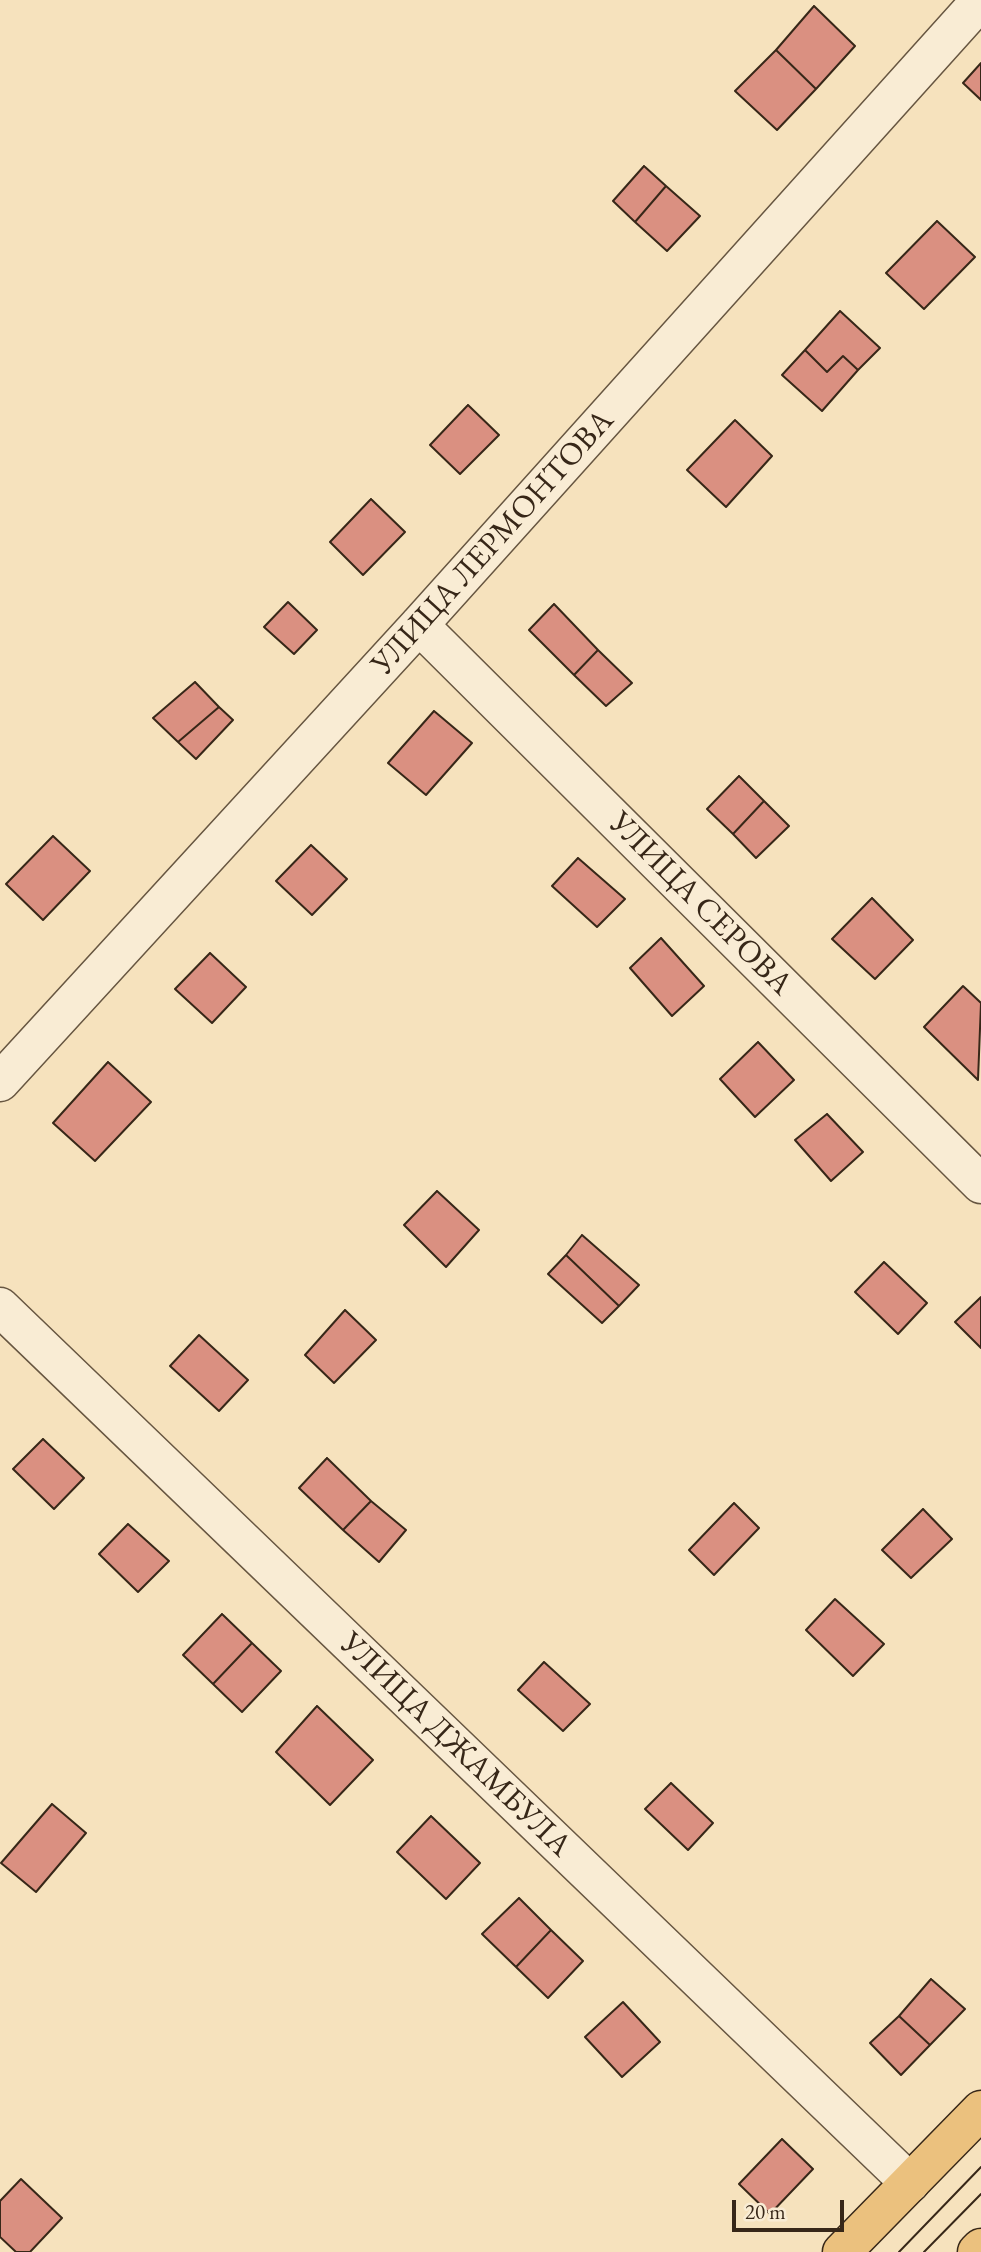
<!DOCTYPE html>
<meta charset="utf-8">
<style>
body{margin:0}
#map{position:relative;width:981px;height:2252px;overflow:hidden;background:#f6e2bd;font-family:"EB Garamond",serif}
canvas{display:block}
.scale{position:absolute;left:732px;top:2200px;width:112px;height:32px;box-sizing:border-box;border:4px solid #372718;border-top:0;padding-left:9px;font-size:21px;line-height:24px;white-space:nowrap;color:#372718;-webkit-text-stroke:5px #f9ecd4;paint-order:stroke}
</style>
<div id="map">
<canvas width="981" height="2252"></canvas>
<div class="scale">20 m</div>
</div>
<script>
const ctx = document.querySelector('canvas').getContext('2d');
ctx.lineJoin = 'round';
function fill(path, color) { ctx.fillStyle = color; ctx.fill(path, 'evenodd'); }
const poly = rows => new Path2D(rows.map(r => 'M' + r).join(''));
function trace(path, color, width, dash) { ctx.strokeStyle = color; ctx.lineWidth = width; ctx.lineCap = dash ? 'butt' : 'round'; ctx.setLineDash(dash || []); ctx.stroke(path); }
function write(font, color, halo, rows, align = 'center') {
  ctx.font = font + ' "EB Garamond",serif'; ctx.lineWidth = 5; ctx.setLineDash([]); ctx.textBaseline = 'middle'; ctx.strokeStyle = halo; ctx.fillStyle = color; for (const [text, x, y, turn = 0] of rows) {
    ctx.save(); ctx.translate(x, y); ctx.rotate((+turn || 0) * Math.PI / 180); ctx.textAlign = isNaN(turn) ? turn : align; if (halo) ctx.strokeText(text, 0, 0); ctx.fillText(text, 0, 0); ctx.restore();
  }
}
const building = poly([
 [814,6,855,46,816,89,776,50,814,6],
 [776,50,816,89,777,130,735,91,776,50],
 [981,63,981,100,963,83,981,63],
 [644,166,666,186,635,222,613,201,644,166],
 [666,186,700,216,667,251,635,222,666,186],
 [937,221,975,257,924,309,886,273,937,221],
 [840,311,880,348,858,370,843,356,827,372,805,350,840,311],
 [805,350,827,372,843,356,858,370,822,411,782,375,805,350],
 [468,405,499,435,460,474,430,445,468,405],
 [735,420,772,456,726,507,687,470,735,420],
 [371,499,405,532,363,575,330,542,371,499],
 [288,602,317,630,294,654,264,627,288,602],
 [554,604,598,650,574,675,529,630,554,604],
 [598,650,632,683,606,706,574,675,598,650],
 [195,682,219,707,178,742,153,718,195,682],
 [219,707,233,720,196,759,178,742,219,707],
 [434,711,472,743,426,795,388,763,434,711],
 [739,776,764,801,733,834,707,809,739,776],
 [764,801,789,826,756,858,733,834,764,801],
 [53,836,90,871,43,920,6,884,53,836],
 [311,845,347,879,312,915,276,881,311,845],
 [578,858,625,899,597,927,552,886,578,858],
 [872,898,913,940,875,979,832,939,872,898],
 [661,938,704,986,672,1016,630,968,661,938],
 [210,953,246,987,212,1023,175,989,210,953],
 [963,986,981,1003,978,1080,924,1027,963,986],
 [758,1042,794,1080,755,1117,720,1079,758,1042],
 [108,1062,151,1102,95,1161,53,1123,108,1062],
 [827,1114,863,1152,831,1181,795,1140,827,1114],
 [437,1191,479,1230,446,1267,404,1225,437,1191],
 [582,1235,639,1285,619,1306,566,1255,582,1235],
 [566,1255,619,1306,602,1323,548,1274,566,1255],
 [884,1262,927,1303,898,1334,855,1292,884,1262],
 [981,1297,981,1348,955,1322,981,1297],
 [345,1310,376,1340,334,1383,305,1355,345,1310],
 [199,1335,248,1380,219,1411,170,1366,199,1335],
 [43,1439,84,1478,54,1509,13,1469,43,1439],
 [327,1458,371,1501,343,1530,299,1488,327,1458],
 [371,1501,406,1530,379,1562,343,1530,371,1501],
 [734,1503,759,1528,714,1575,689,1550,734,1503],
 [923,1509,952,1539,911,1578,882,1550,923,1509],
 [128,1524,169,1561,138,1592,99,1554,128,1524],
 [835,1599,884,1644,853,1676,806,1630,835,1599],
 [222,1614,252,1643,213,1684,183,1655,222,1614],
 [252,1643,281,1671,242,1712,213,1684,252,1643],
 [544,1662,590,1704,563,1731,518,1690,544,1662],
 [317,1706,373,1760,330,1805,276,1752,317,1706],
 [671,1783,713,1823,688,1850,645,1809,671,1783],
 [52,1804,86,1833,36,1892,1,1863,52,1804],
 [431,1816,480,1863,446,1899,397,1852,431,1816],
 [519,1898,551,1930,516,1967,482,1934,519,1898],
 [551,1930,583,1961,548,1998,516,1967,551,1930],
 [931,1979,965,2009,930,2045,899,2016,931,1979],
 [623,2002,660,2042,622,2077,585,2037,623,2002],
 [899,2016,930,2045,901,2075,870,2043,899,2016],
 [782,2139,813,2169,770,2214,739,2184,782,2139],
 [21,2179,62,2218,30,2252,16,2252,0,2237,0,2201,21,2179]
]);
const street = poly([
 [419,625,981,1184],
 [0,1082,419,625,981,0],
 [0,1307,910,2183]
]);
const primary = poly([
 [842,2252,981,2110],
 [977,2252,981,2248]
]);
const tram = poly([
 [899,2252,981,2167],
 [924,2252,981,2194]
]);
const streetNames = [
 ["УЛИЦА ЛЕРМОНТОВА",493,543,-48],
 ["УЛИЦА СЕРОВА",700,904,45],
 ["УЛИЦА ДЖАМБУЛА",455,1745,44]
];
fill(building, '#da9081');
trace(building, '#372718', 2);
trace(street, '#675641', 41);
trace(primary, '#372718', 41);
trace(street, '#f9ecd4', 38);
trace(primary, '#ebc17e', 38);
trace(tram, '#372718', 2);
write('32px', '#372718', '#f9ecd4', streetNames);
</script>
